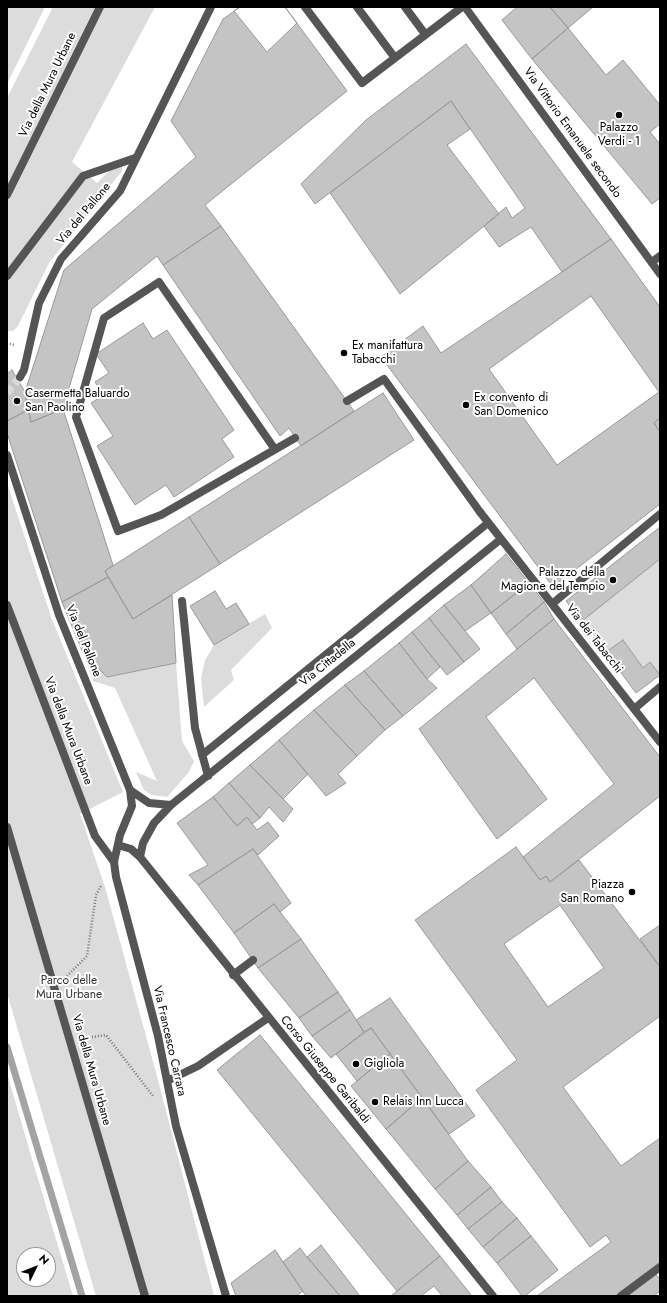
<!DOCTYPE html>
<style>
body{margin:0}
#map{position:relative;width:667px;height:1303px;overflow:hidden;background:#fff;font-family:Jost,sans-serif}
canvas{display:block}
.frame{position:absolute;inset:0;border:8px solid #000;pointer-events:none}
.north{position:absolute;left:16px;top:1247px;width:40px;height:40px;box-sizing:border-box;background:#fff;border:1px solid #999;border-radius:50%;rotate:47deg;font-size:11px;font-weight:700;line-height:16px;text-align:center;color:#000}
.north::after{content:'';display:block;margin:auto;width:14px;height:18px;background:#000;clip-path:polygon(50% 0,100% 100%,50% 72%,0 100%)}
</style>
<div id="map">
<canvas width="667" height="1303"></canvas>
<div class="frame"></div>
<div class="north">N</div>
</div>
<script>
const ctx = document.querySelector('canvas').getContext('2d');
ctx.lineJoin = 'round';
function fill(path, color) { ctx.fillStyle = color; ctx.fill(path, 'evenodd'); }
const poly = rows => new Path2D(rows.map(r => 'M' + r).join(''));
function trace(path, color, width, dash) { ctx.strokeStyle = color; ctx.lineWidth = width; ctx.lineCap = dash ? 'butt' : 'round'; ctx.setLineDash(dash || []); ctx.stroke(path); }
function write(font, color, halo, rows, align = 'center') {
  ctx.font = font + ' Jost,sans-serif'; ctx.lineWidth = 4; ctx.setLineDash([]); ctx.textBaseline = 'middle'; ctx.strokeStyle = halo; ctx.fillStyle = color; for (const [text, x, y, turn = 0] of rows) {
    ctx.save(); ctx.translate(x, y); ctx.rotate((+turn || 0) * Math.PI / 180); ctx.textAlign = isNaN(turn) ? turn : align; if (halo) ctx.strokeText(text, 0, 0); ctx.fillText(text, 0, 0); ctx.restore();
  }
}
const green = poly([
 [7,7,45,7,7,84],
 [53,7,155,7,72,162,97,183,109,171,120,165,122,166,122,171,49,263,18,326,13,331,8,331,7,98],
 [7,483,51,617,123,792,80,814,105,887,157,1076,214,1296,96,1296,7,993],
 [660,559,660,675,650,662,643,668,623,640,606,652,582,621],
 [265,614,272,628,231,670,234,680,204,707,201,678,205,660,214,645],
 [83,653,107,677,176,663,182,741,194,761,189,772,167,797,152,795,144,790,136,772,157,781,115,688,93,681],
 [7,1073,32,1159,73,1296,7,1296],
 [24,1255,48,1255,48,1279,24,1279]
]);
const stream = poly([
 [7,1047,82,1296]
]);
const building = poly([
 [240,7,285,7,347,91,205,205,221,226,163,265,157,256,92,309,63,409,31,422,25,392,64,270,196,157,171,121,223,19,240,7],
 [240,7,285,7,297,23,267,52,234,11,240,7],
 [517,7,550,7,568,28,532,59,502,20,517,7],
 [550,7,593,7,568,28,550,7],
 [568,28,606,75,623,60,660,105,660,124,650,132,660,144,660,198,652,204,532,59,568,28],
 [466,44,611,239,562,272,531,227,499,247,484,226,506,207,512,218,525,208,451,101,315,204,301,184,366,120,466,44],
 [451,101,470,129,447,145,499,214,400,294,330,193,451,101],
 [221,226,354,411,301,446,289,428,280,436,163,265,221,226],
 [611,239,660,307,660,418,654,423,660,432,660,504,553,587,381,357,423,326,441,353,611,239],
 [591,296,659,392,557,465,489,369,591,296],
 [143,323,153,339,167,330,234,430,222,439,234,457,174,497,166,485,135,505,97,446,113,436,91,403,104,395,95,382,109,373,96,354,143,323],
 [12,370,25,392,28,410,7,421,7,374,12,370],
 [383,393,414,440,220,564,189,517,383,393],
 [63,409,113,565,105,571,108,577,62,602,7,433,7,421,28,410,31,422,63,409],
 [660,418,660,432,654,423,660,418],
 [189,517,220,564,133,619,105,571,189,517],
 [660,527,660,559,582,621,566,601,660,527],
 [506,554,529,583,491,613,471,585,506,554],
 [108,577,133,619,172,595,176,663,107,677,83,653,62,602,108,577],
 [529,583,544,602,506,634,491,613,529,583],
 [471,585,491,613,465,631,444,605,471,585],
 [215,591,226,609,236,603,249,624,214,645,190,606,215,591],
 [544,602,554,619,517,649,506,634,544,602],
 [444,605,480,649,464,662,429,618,444,605],
 [429,618,464,662,447,675,412,632,429,618],
 [554,619,660,757,660,796,550,882,546,876,540,880,523,857,614,784,534,678,486,717,547,799,497,839,419,729,554,619],
 [412,632,440,667,427,679,399,643,412,632],
 [623,640,643,668,650,662,660,675,636,693,606,652,623,640],
 [399,643,427,679,437,688,403,716,364,671,399,643],
 [364,671,403,716,385,730,345,685,364,671],
 [345,685,385,730,357,756,314,710,345,685],
 [314,710,357,756,338,774,346,783,326,796,279,740,314,710],
 [279,740,308,774,283,799,250,765,279,740],
 [250,765,293,809,283,822,269,807,260,818,229,783,250,765],
 [229,783,260,818,252,824,247,817,237,826,213,797,229,783],
 [213,797,237,826,247,817,257,830,268,822,279,836,258,855,253,849,198,885,189,875,208,865,177,823,213,797],
 [516,847,540,880,546,876,550,882,579,860,660,967,660,1016,563,1087,621,1166,660,1138,660,1263,615,1296,537,1296,611,1242,606,1235,590,1247,476,1090,517,1060,415,920,516,847],
 [560,905,604,968,548,1007,504,944,560,905],
 [253,849,291,903,280,912,274,904,234,933,198,885,253,849],
 [274,904,301,939,258,968,234,933,274,904],
 [660,925,660,967,640,939,660,925],
 [301,939,338,992,299,1018,258,968,301,939],
 [338,992,350,1010,312,1036,299,1018,338,992],
 [390,998,475,1116,449,1134,371,1028,364,1032,356,1020,390,998],
 [350,1010,364,1032,331,1058,312,1036,350,1010],
 [371,1028,390,1054,357,1081,336,1054,371,1028],
 [260,1035,440,1256,397,1291,217,1070,260,1035],
 [390,1054,422,1098,386,1129,351,1086,390,1054],
 [422,1098,468,1161,435,1189,386,1129,422,1098],
 [468,1161,491,1187,457,1215,435,1189,468,1161],
 [491,1187,502,1202,468,1229,457,1215,491,1187],
 [502,1202,517,1218,483,1247,468,1229,502,1202],
 [517,1218,531,1236,497,1263,483,1247,517,1218],
 [531,1236,558,1270,525,1296,522,1296,497,1263,531,1236],
 [321,1245,360,1296,340,1296,307,1257,321,1245],
 [300,1248,307,1257,340,1296,306,1296,283,1262,300,1248],
 [275,1250,303,1291,296,1296,236,1296,231,1283,275,1250],
 [440,1256,472,1296,442,1296,434,1286,421,1296,391,1296,440,1256],
 [655,1274,660,1279,660,1291,654,1296,628,1296,655,1274]
]);
const minorTunnel = poly([
 [7,393,20,377]
]);
const path = poly([
 [7,343,14,345],
 [67,976,87,956,96,895,101,886],
 [86,1038,106,1035,153,1096]
]);
const service = poly([
 [305,7,362,83,462,7],
 [357,7,395,58],
 [405,7,425,34],
 [347,401,384,379,480,512],
 [274,448,159,282,104,318,76,417,118,531,161,515,295,438],
 [182,601,195,728,208,776],
 [202,755,488,523],
 [233,975,253,960]
]);
const pedestrian = poly([
 [7,195,100,7],
 [7,276,83,176,135,158],
 [7,605,95,836,114,862],
 [7,827,145,1296]
]);
const minor = poly([
 [465,7,660,274],
 [652,262,660,256],
 [20,377,24,370,39,303,61,259,120,191,211,7],
 [7,455,59,615,130,790,149,803,171,805],
 [480,512,660,742],
 [552,604,660,514],
 [634,709,660,687],
 [130,790,132,806,120,835,114,862,116,877,158,1036,176,1126,226,1296],
 [118,845,131,849,140,857],
 [167,1081,198,1066,268,1018],
 [493,1296,140,857,143,843,154,823,171,805,501,539],
 [621,1296,660,1267]
]);
const markers = [
 [619,115,4,"#000"],
 [344,353,4,"#000"],
 [17,401,4,"#000"],
 [466,405,4,"#000"],
 [613,580,4,"#000"],
 [632,892,4,"#000"],
 [356,1064,4,"#000"],
 [375,1102,4,"#000"]
];
const streetNames = [
 ["Via della Mura Urbane",48,85,-64],
 ["Via Vittorio Emanuele secondo",572,133,54],
 ["Via del Pallone",84,214,-50],
 ["Via dei Tabacchi",594,639,52],
 ["Via del Pallone",83,641,68],
 ["Via Cittadella",328,663,-39],
 ["Via della Mura Urbane",68,731,69],
 ["Via Francesco Carrara",169,1041,77],
 ["Via della Mura Urbane",91,1070,74],
 ["Corso Giuseppe Garibaldi",325,1070,51]
];
const poiNames = [
 ["Palazzo",619,128,"center"],
 ["Verdi - 1",619,142,"center"],
 ["Ex manifattura",352,346],
 ["Tabacchi",352,360],
 ["Casermetta Baluardo",25,394],
 ["San Paolino",25,408],
 ["Ex convento di",474,398],
 ["San Domenico",474,412],
 ["Palazzo della",605,573,"right"],
 ["Magione del Tempio",605,587,"right"],
 ["Piazza",624,885,"right"],
 ["San Romano",624,899,"right"],
 ["Gigliola",364,1064],
 ["Relais Inn Lucca",383,1102]
];
const parkNames = [
 ["Parco delle",69,981],
 ["Mura Urbane",69,995]
];
fill(green, '#dcdcdc');
trace(stream, '#a3a3a3', 7);
fill(building, '#c4c4c4');
trace(building, '#999', 1);
trace(minorTunnel, '#d9d9d9', 8, [8, 4]);
trace(path, '#777', 2.5, [1, 2]);
trace(service, '#555', 8);
trace(pedestrian, '#555', 8);
trace(minor, '#555', 8);
for (const [x, y, r, color] of markers) { const dot = new Path2D(); dot.arc(x, y, r, 0, 2 * Math.PI); ctx.fillStyle = color; ctx.fill(dot); trace(dot, '#fff', 1.5); }
write('12px', '#000', '#fff', streetNames);
write('12px', '#000', '#fff', poiNames, 'left');
write('12px', '#333', '#fff', parkNames);
</script>
